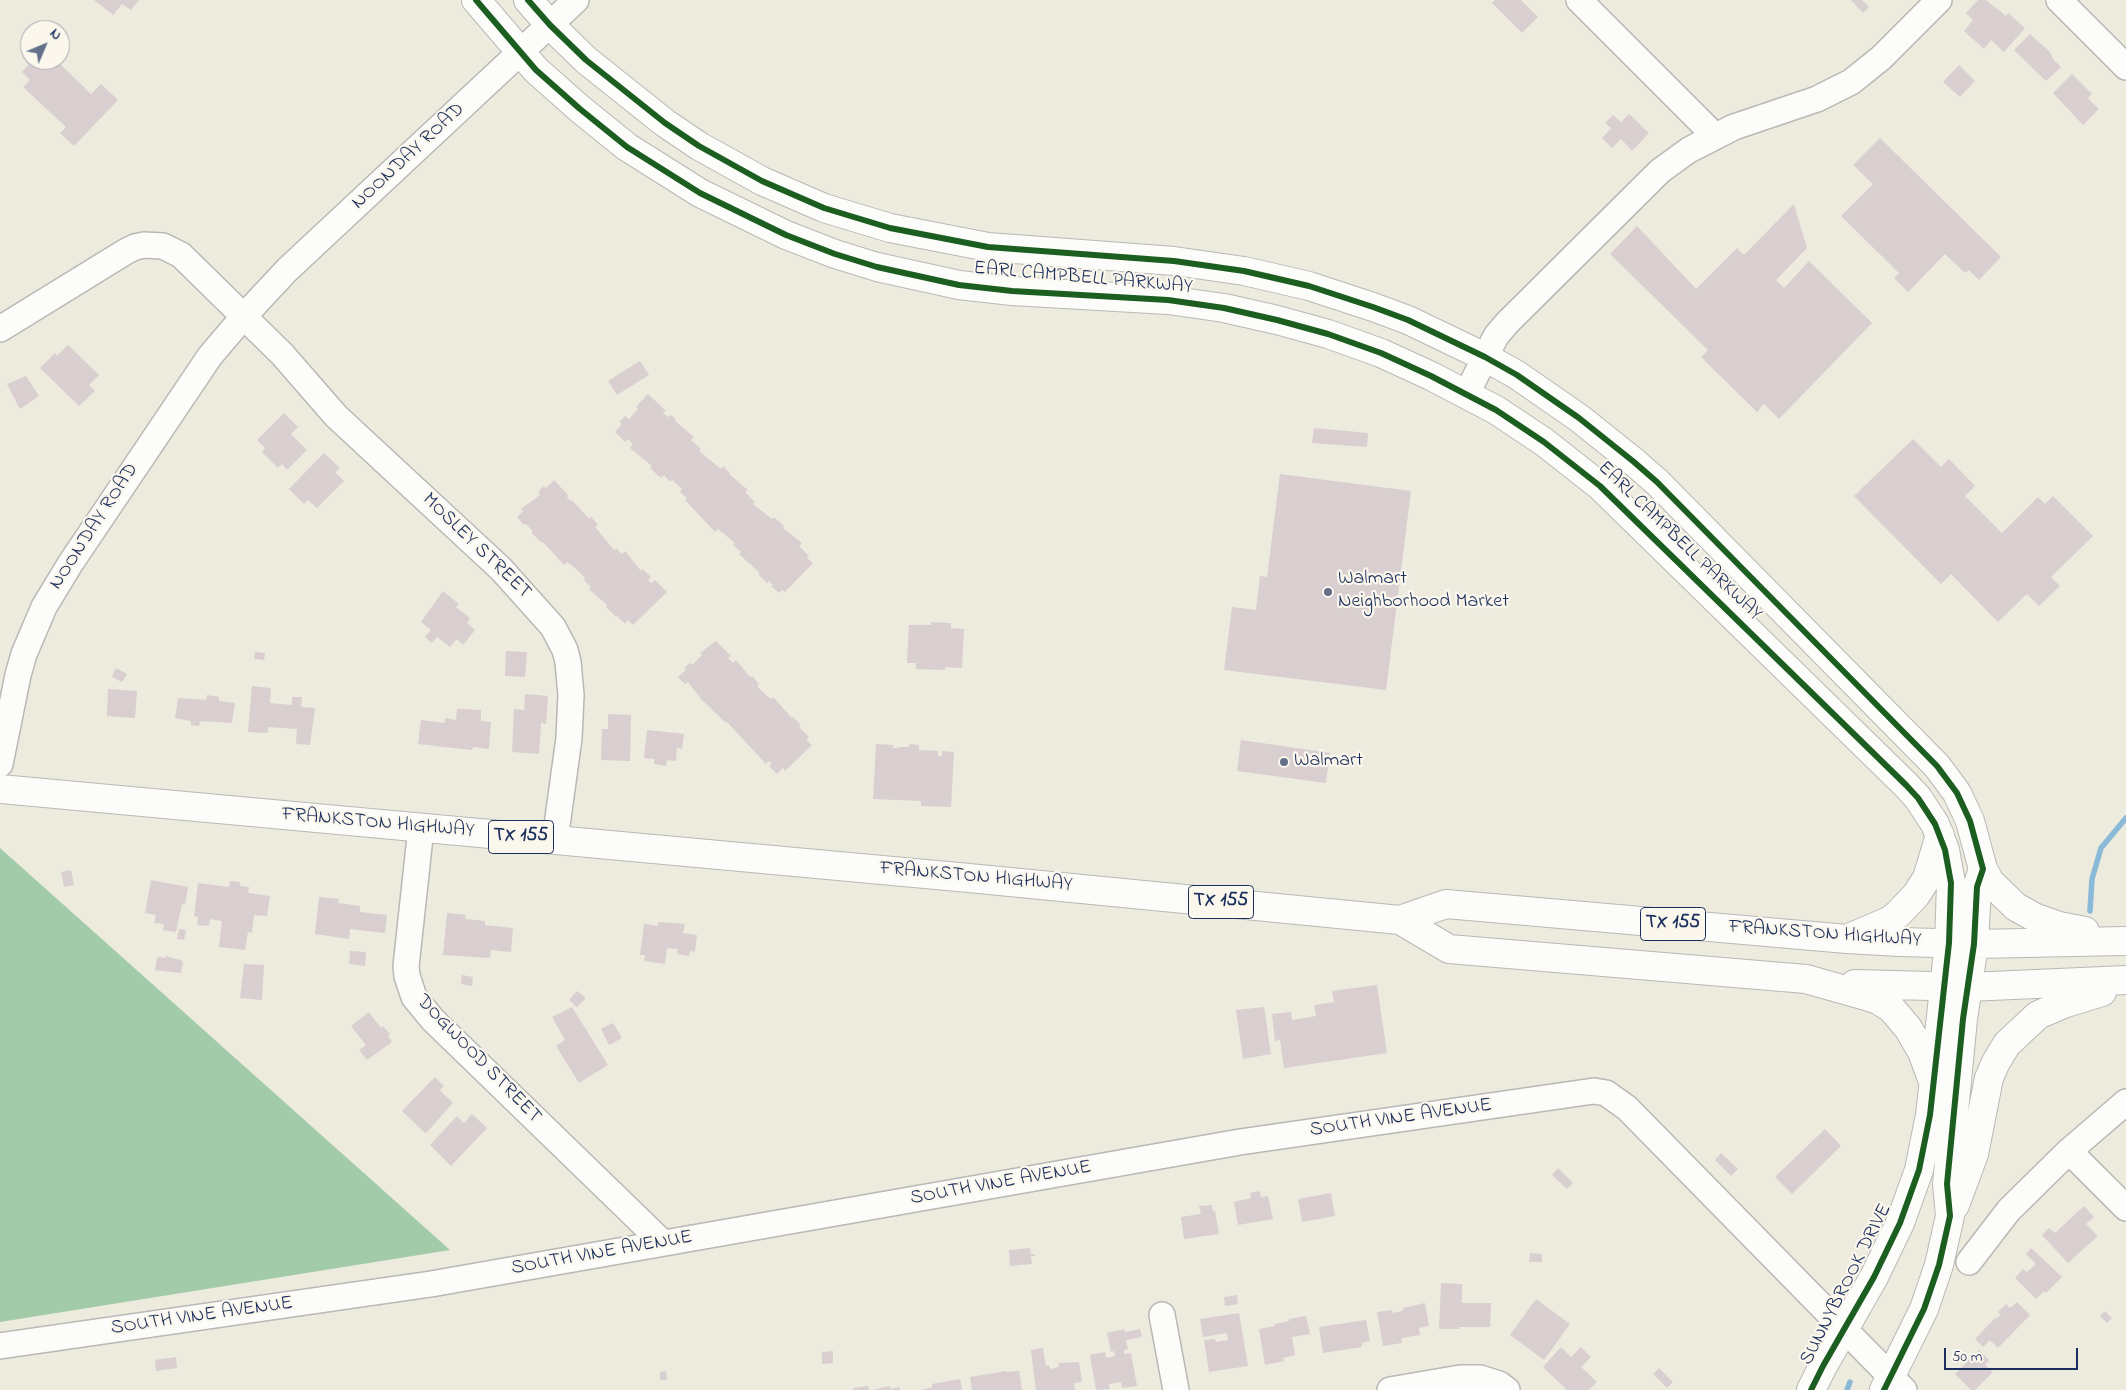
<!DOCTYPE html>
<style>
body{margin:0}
#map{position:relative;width:2126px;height:1390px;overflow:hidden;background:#edeade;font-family:"Indie Flower",sans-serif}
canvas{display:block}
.north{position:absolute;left:20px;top:20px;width:50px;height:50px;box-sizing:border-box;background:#fbf7ec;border:1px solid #a1a7b3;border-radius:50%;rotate:45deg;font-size:14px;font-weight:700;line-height:20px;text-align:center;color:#1b2f5e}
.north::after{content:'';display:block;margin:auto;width:18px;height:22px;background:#64708b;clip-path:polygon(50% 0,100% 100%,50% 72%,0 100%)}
.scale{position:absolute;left:1944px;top:1348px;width:134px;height:22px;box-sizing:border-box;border:2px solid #1b2f5e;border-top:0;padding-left:6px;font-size:15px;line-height:18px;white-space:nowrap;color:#1b2f5e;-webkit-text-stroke:4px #fbf7ec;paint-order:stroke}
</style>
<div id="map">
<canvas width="2126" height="1390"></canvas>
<div class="north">N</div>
<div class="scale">50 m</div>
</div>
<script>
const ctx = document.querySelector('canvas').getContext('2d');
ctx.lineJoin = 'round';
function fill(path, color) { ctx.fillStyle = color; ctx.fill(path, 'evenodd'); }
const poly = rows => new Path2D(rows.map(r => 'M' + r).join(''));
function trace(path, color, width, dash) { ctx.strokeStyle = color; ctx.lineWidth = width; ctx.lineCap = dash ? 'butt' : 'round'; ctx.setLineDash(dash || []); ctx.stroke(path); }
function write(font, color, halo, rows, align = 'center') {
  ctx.font = font + ' "Indie Flower",sans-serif'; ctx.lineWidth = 4.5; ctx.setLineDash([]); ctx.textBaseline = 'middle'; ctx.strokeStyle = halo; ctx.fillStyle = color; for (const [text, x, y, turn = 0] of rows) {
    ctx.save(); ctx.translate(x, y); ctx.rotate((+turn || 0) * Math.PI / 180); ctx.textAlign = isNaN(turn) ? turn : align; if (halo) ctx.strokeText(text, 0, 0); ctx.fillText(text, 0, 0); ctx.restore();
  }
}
const forest = poly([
 [0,848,450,1250,0,1322]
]);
const stream = poly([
 [2090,911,2092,879,2101,848,2126,818],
 [1847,1390,1850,1382]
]);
const building = poly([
 [94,0,139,0,131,10,122,4,113,15],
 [1495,0,1521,0,1538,17,1522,33,1492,3],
 [1851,0,1862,0,1869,7,1863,13],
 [1978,0,1986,0,2006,16,2008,13,2025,28,2004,52,1991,40,1984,49,1964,31,1973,20,1966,13],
 [2030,34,2050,52,2053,59,2061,67,2046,81,2014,50],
 [45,60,56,60,91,94,101,84,118,100,74,146,60,133,66,127,23,87,30,80,22,72,32,61,39,67],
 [1959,65,1975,81,1960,97,1943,82],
 [2072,74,2092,94,2088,98,2099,109,2083,125,2053,93],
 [1629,114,1649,133,1632,151,1621,139,1612,148,1602,138,1611,128,1605,123,1613,115,1621,122],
 [1880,138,2001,257,1979,280,1969,270,1965,273,1945,254,1908,292,1894,278,1899,273,1841,216,1873,184,1853,165],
 [1794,204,1807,248,1776,280,1784,288,1809,261,1872,323,1779,419,1764,404,1757,412,1701,357,1708,350,1610,254,1637,226,1696,289,1737,248,1744,255],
 [68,345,99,375,89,385,95,391,79,406,40,368,55,353,57,356],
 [640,361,649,375,617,395,608,381],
 [26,376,39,396,20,409,7,384],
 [648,394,666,411,663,413,668,417,671,415,676,420,675,421,694,437,691,440,701,449,699,451,721,469,723,466,730,473,729,474,748,490,745,492,755,502,753,504,772,519,774,517,784,526,783,528,802,543,799,546,809,556,807,558,813,563,785,592,782,590,779,593,771,586,773,585,769,581,767,583,758,574,760,573,739,554,741,552,733,545,735,543,718,529,715,532,685,500,687,498,680,492,682,489,672,480,670,482,664,475,661,478,650,468,652,466,630,448,633,444,628,439,625,442,615,432,622,424,619,422,625,416,629,419,638,409,636,407],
 [284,413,298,427,291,434,307,450,287,470,282,464,278,468,262,452,265,448,257,440],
 [1314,428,1368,433,1367,447,1312,443],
 [1913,439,1941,467,1949,459,1975,486,1965,496,2002,533,2038,497,2045,504,2053,496,2093,536,2051,577,2060,586,2039,606,2027,594,1998,622,1951,574,1941,584,1854,496],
 [324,453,340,468,335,472,344,481,317,508,308,500,304,504,289,489],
 [1280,474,1411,491,1386,690,1224,670,1232,607,1256,610,1260,576,1267,577],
 [554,480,568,495,567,497,571,501,572,500,589,519,591,517,598,525,595,527,614,550,616,548,622,554,625,551,641,571,643,569,651,577,648,580,651,583,655,580,667,592,633,625,628,620,625,624,617,616,616,617,606,607,607,605,589,589,591,587,584,580,585,578,575,568,567,562,564,565,543,542,542,543,531,532,533,531,526,524,524,525,517,517,523,511,521,509,540,495,538,492,544,486,546,488],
 [443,591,459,604,456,607,470,618,467,623,475,630,463,645,457,639,450,647,437,637,432,643,425,637,431,630,421,622],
 [931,622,951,623,951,628,964,629,962,668,945,667,945,670,916,669,916,663,907,663,909,625,931,625],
 [716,641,731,656,728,658,733,663,736,660,750,677,752,676,759,684,757,686,766,695,771,699,773,697,792,718,793,717,801,725,799,727,809,737,806,740,812,745,785,771,783,768,777,774,769,766,772,764,769,761,766,764,727,722,726,723,701,699,688,682,685,684,678,677,686,670,684,668,690,663,692,665,702,655,700,653],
 [506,651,527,652,525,677,505,676],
 [255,652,265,653,264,660,254,659],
 [116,668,127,674,122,682,112,677],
 [252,686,271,688,270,703,292,705,292,697,302,697,301,707,315,708,310,745,296,744,297,729,268,727,268,733,248,732],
 [108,689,137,691,135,718,107,716],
 [525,694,548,696,546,724,541,723,539,754,512,752,514,709,524,710],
 [207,695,219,697,219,701,235,703,232,723,200,721,199,726,191,725,191,721,175,718,178,698,206,700],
 [457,709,481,710,481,721,491,722,489,749,473,747,472,750,418,744,421,720,445,723,445,718,456,720],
 [608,714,631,715,630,761,601,760,602,729,608,729],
 [647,730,684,734,682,749,677,748,676,761,667,760,666,766,654,764,654,759,644,758],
 [1241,740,1330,753,1326,783,1237,771],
 [876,744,893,745,893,748,899,748,899,747,909,747,910,744,919,745,919,750,938,751,938,756,942,756,942,751,954,752,951,807,921,806,921,801,873,799],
 [71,870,74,885,64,887,61,872],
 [151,880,188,887,185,905,182,904,176,932,163,930,164,924,154,923,156,915,145,913],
 [230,881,240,882,240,886,249,887,248,893,270,896,267,916,254,915,252,933,248,932,245,950,219,947,222,921,210,919,209,926,197,925,198,917,194,916,198,883,229,887],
 [319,897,339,899,338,903,360,906,360,912,387,915,385,933,350,929,349,939,315,934],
 [447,913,466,915,465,919,485,921,485,925,513,928,511,952,491,950,490,958,443,955],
 [658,922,685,924,683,933,697,935,695,952,690,951,689,956,677,954,678,949,667,948,665,964,644,961,645,955,640,955,644,924,658,926],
 [179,929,186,930,184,940,177,939],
 [350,951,366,952,365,966,349,964],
 [166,956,183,961,181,973,155,970,157,957,166,958],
 [244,964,264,965,262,1000,240,998],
 [462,975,473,977,472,986,461,984],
 [1377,985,1387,1053,1284,1068,1280,1040,1275,1041,1272,1014,1291,1012,1292,1020,1316,1016,1314,1005,1334,1002,1332,991],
 [577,991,586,998,577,1007,569,1000],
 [572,1007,608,1065,579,1083,556,1046,565,1040,552,1017],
 [1264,1007,1271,1054,1243,1059,1236,1010],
 [369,1012,381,1028,383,1026,390,1034,388,1036,392,1042,367,1060,359,1050,366,1045,351,1026],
 [613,1023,622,1038,609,1045,601,1029],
 [435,1077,444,1086,440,1090,453,1103,427,1132,425,1133,402,1111],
 [472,1114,487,1128,451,1166,430,1145,457,1116,464,1123],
 [1825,1129,1841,1146,1792,1194,1775,1177],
 [1721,1153,1738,1169,1731,1176,1715,1160],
 [1558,1168,1573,1183,1567,1189,1552,1175],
 [1260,1191,1261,1197,1268,1196,1273,1219,1238,1225,1234,1202,1251,1198,1250,1193],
 [1331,1193,1335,1216,1302,1222,1298,1199],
 [1212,1205,1213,1211,1215,1211,1219,1234,1184,1239,1181,1217,1201,1214,1199,1206],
 [2084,1206,2094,1217,2086,1224,2098,1236,2068,1263,2042,1235,2049,1228,2055,1233],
 [1030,1248,1031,1254,1035,1254,1035,1256,1031,1256,1032,1264,1010,1266,1009,1250],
 [2031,1248,2062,1277,2046,1293,2044,1291,2036,1299,2015,1278,2023,1269,2027,1272,2036,1264,2026,1254],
 [1530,1253,1542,1254,1542,1262,1529,1262],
 [1441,1283,1462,1284,1462,1303,1491,1303,1490,1327,1459,1327,1459,1329,1439,1329],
 [1237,1295,1238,1304,1225,1306,1224,1297],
 [1536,1299,1570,1324,1544,1360,1510,1335],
 [2017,1302,2030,1315,1998,1348,1990,1340,1983,1347,1975,1339,1995,1318,1996,1319,2001,1315,1998,1312,2006,1304,2010,1308],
 [1425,1303,1429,1326,1419,1328,1420,1335,1401,1338,1402,1343,1383,1346,1377,1312,1392,1310,1393,1313,1403,1311,1403,1308],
 [2105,1311,2112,1318,2107,1323,2100,1316],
 [1239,1313,1248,1366,1209,1372,1204,1340,1215,1339,1216,1342,1228,1340,1227,1333,1203,1337,1200,1319],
 [1306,1316,1310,1334,1292,1337,1295,1355,1283,1358,1284,1361,1265,1365,1259,1329,1275,1326,1275,1324,1289,1321,1289,1319],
 [1366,1320,1370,1341,1362,1343,1362,1347,1323,1353,1319,1327],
 [1124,1329,1125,1332,1140,1329,1142,1337,1126,1340,1128,1349,1124,1350,1124,1354,1131,1353,1137,1386,1122,1388,1121,1382,1109,1384,1110,1389,1096,1390,1090,1355,1105,1352,1106,1358,1115,1356,1114,1351,1111,1352,1107,1333],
 [1561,1347,1571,1357,1581,1347,1591,1357,1581,1367,1597,1382,1589,1390,1567,1390,1543,1367],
 [1043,1348,1046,1366,1049,1365,1050,1369,1059,1367,1058,1363,1079,1362,1082,1382,1074,1383,1075,1390,1036,1390,1031,1350],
 [1979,1350,1989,1360,1985,1365,1993,1372,1975,1390,1971,1390,1955,1374],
 [833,1351,833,1363,822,1364,822,1352],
 [176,1357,177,1368,156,1371,155,1360],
 [1659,1368,1673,1382,1667,1388,1653,1374],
 [666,1371,667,1380,660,1380,660,1372],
 [1006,1371,1007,1372,1019,1371,1022,1390,972,1390,970,1377],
 [960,1379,962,1390,922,1390,932,1387,932,1384],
 [868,1386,869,1390,853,1390,853,1388],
 [890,1386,890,1389,900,1387,900,1390,874,1390]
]);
const minor = poly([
 [1579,0,1715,136],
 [2059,0,2126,67],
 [0,329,125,252,135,247,144,245,163,246,181,255,282,354,336,416,501,569,553,627,565,650,568,662,571,695,569,738,555,840],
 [1466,395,1496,336,1507,323,1660,171,1689,150,1734,127,1817,99,1851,82,1881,58,1939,0],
 [0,764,18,675,24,654,44,607,70,564,210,356,244,316,287,270,576,0],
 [421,828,406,966,407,976,414,997,433,1020,663,1243],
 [2069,1151,2126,1208],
 [1969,1262,2009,1210,2069,1151,2126,1102],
 [1162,1315,1176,1390],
 [0,1346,431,1284,1240,1142,1594,1091,1606,1093,1627,1108,1904,1390],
 [1390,1390,1460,1378,1480,1378,1499,1384,1507,1390]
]);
const major = poly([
 [476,0,536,70,580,109,627,147,700,193,786,235,835,254,877,267,959,285,1012,291,1168,300,1224,308,1277,320,1328,334,1381,353,1431,376,1496,410,1544,442,1600,486,1906,785,1918,798,1935,824,1945,850,1951,883,1949,943,1930,1115,1919,1170,1900,1223,1874,1277,1823,1366,1811,1390],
 [528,0,550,25,586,60,665,123,699,146,762,181,824,208,890,228,988,247,1174,261,1244,271,1309,286,1373,307,1408,320,1485,357,1517,375,1579,418,1634,462,1657,482,1937,766,1957,793,1970,821,1983,869,1977,887,1974,944,1963,1019,1947,1184,1950,1216,1939,1265,1924,1309,1884,1390],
 [0,789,969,878,1400,920,1446,904,1847,939,1900,942,1974,944,2126,941],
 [1983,869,1990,882,2016,907,2036,918,2059,926,2085,931],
 [1400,920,1449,949,1806,979,1866,996,1878,1000,1891,1008,1908,1028,1922,1052,1932,1079],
 [1851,937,1889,921,1898,914,1916,895,1927,878,1940,835],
 [1855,984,1968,987,2126,980],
 [1955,1205,1974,1154,1989,1078,1996,1062,2007,1044,2038,1015,2066,1003,2102,992]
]);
const cycleway = poly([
 [476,0,536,70,580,109,627,147,700,193,786,235,835,254,877,267,959,285,1012,291,1168,300,1224,308,1277,320,1328,334,1381,353,1431,376,1496,410,1544,442,1600,486,1906,785,1918,798,1935,824,1945,850,1951,883,1949,943,1930,1115,1919,1170,1900,1223,1874,1277,1823,1366,1811,1390],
 [528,0,550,25,586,60,665,123,699,146,762,181,824,208,890,228,988,247,1174,261,1244,271,1309,286,1373,307,1408,320,1485,357,1517,375,1579,418,1634,462,1657,482,1937,766,1957,793,1970,821,1983,869,1977,887,1974,944,1963,1019,1947,1184,1950,1216,1939,1265,1924,1309,1884,1390]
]);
const markers = [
 [1328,592,5,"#64708b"],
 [1284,762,5,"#64708b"]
];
const shields = [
 [521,837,65],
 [1221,902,65],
 [1673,924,65]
];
const shieldNames = [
 ["TX 155",521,837],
 ["TX 155",1221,902],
 ["TX 155",1673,924]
];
const streetNames = [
 ["NOONDAY ROAD",409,157,-43],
 ["EARL CAMPBELL PARKWAY",1083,279,5],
 ["NOONDAY ROAD",95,527,-57],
 ["EARL CAMPBELL PARKWAY",1679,542,44],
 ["MOSLEY STREET",476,547,44],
 ["FRANKSTON HIGHWAY",378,824,5],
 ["FRANKSTON HIGHWAY",976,878,5],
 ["FRANKSTON HIGHWAY",1825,935,4],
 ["DOGWOOD STREET",478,1060,46],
 ["SOUTH VINE AVENUE",1401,1119,-8],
 ["SOUTH VINE AVENUE",1001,1184,-10],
 ["SOUTH VINE AVENUE",602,1254,-10],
 ["SUNNYBROOK DRIVE",1847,1285,-63],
 ["SOUTH VINE AVENUE",202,1317,-8]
];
const poiNames = [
 ["Walmart",1338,580],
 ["Neighborhood Market",1338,603],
 ["Walmart",1294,762]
];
fill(forest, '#a1cba9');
trace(stream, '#8bbad8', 5.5);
fill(building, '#d9ced0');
trace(minor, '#b9b8b5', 28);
trace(major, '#b9b8b5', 30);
trace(minor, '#fcfcfa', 25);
trace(major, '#fcfcfa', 28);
trace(cycleway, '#1b5e20', 6);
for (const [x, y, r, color] of markers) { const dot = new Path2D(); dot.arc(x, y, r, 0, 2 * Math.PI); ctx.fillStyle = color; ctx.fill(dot); trace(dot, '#fbf7ec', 2); }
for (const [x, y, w] of shields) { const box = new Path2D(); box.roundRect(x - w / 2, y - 16.5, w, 33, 4); ctx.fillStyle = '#fbf7ec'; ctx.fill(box); trace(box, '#1b2f5e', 1); }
write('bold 19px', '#1b2f5e', null, shieldNames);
write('20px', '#1b2f5e', '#fbf7ec', streetNames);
write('20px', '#1b2f5e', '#fbf7ec', poiNames, 'left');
</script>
